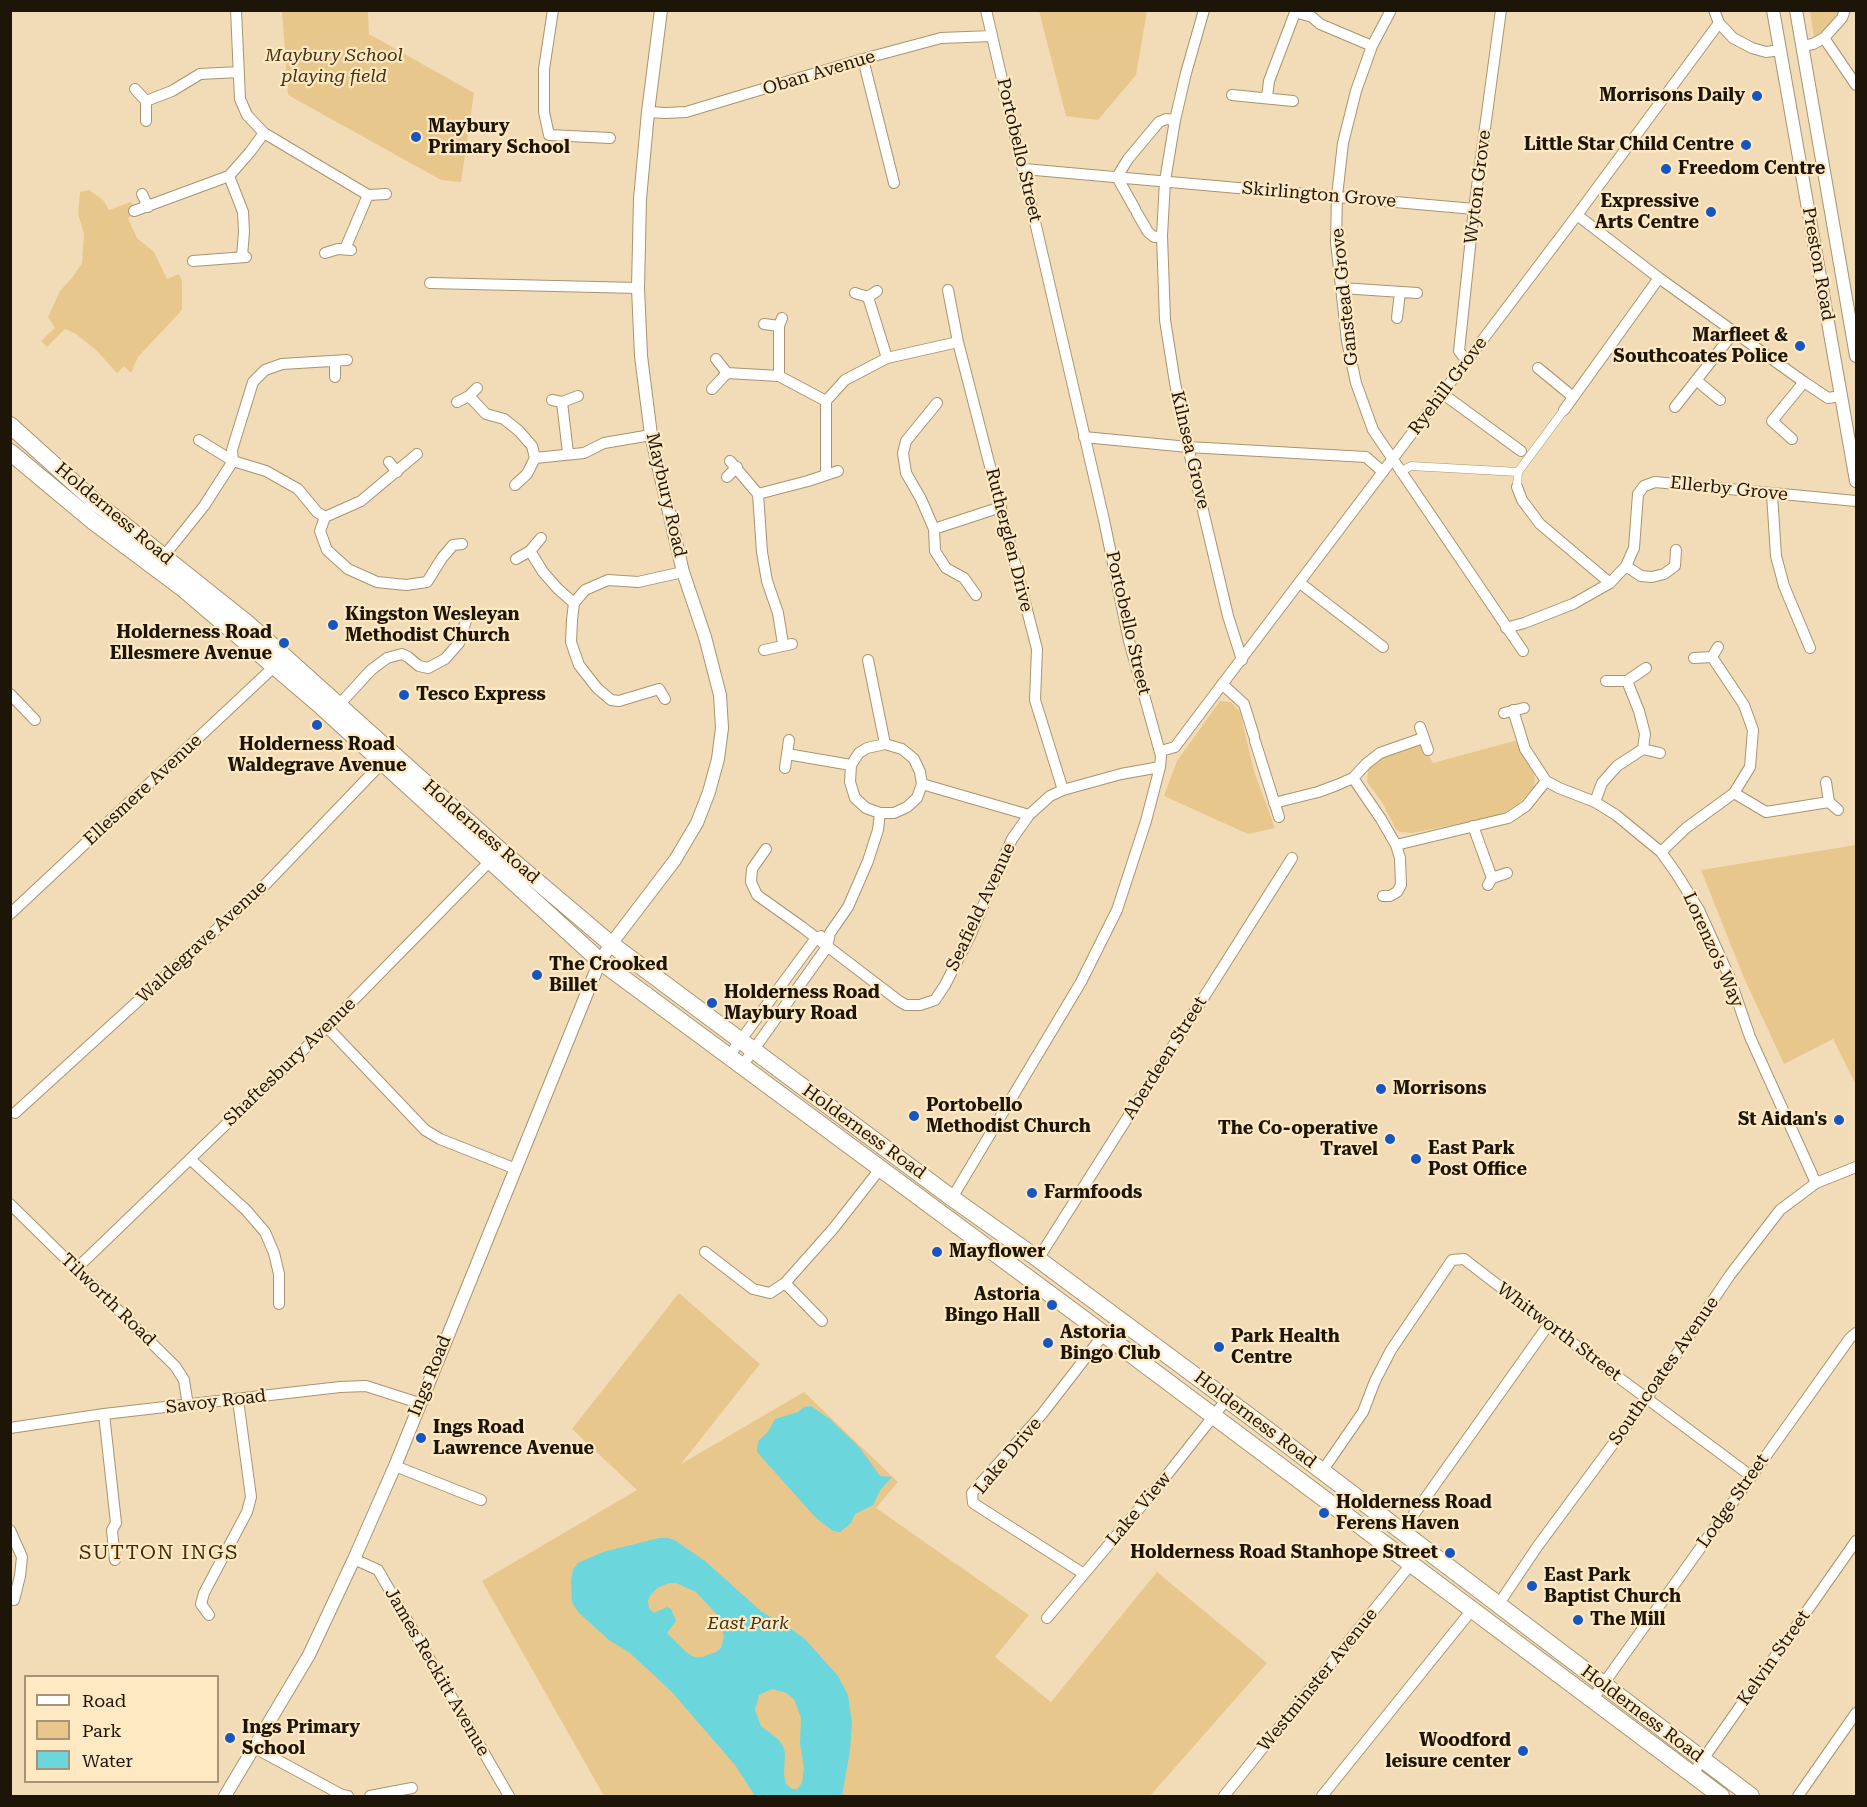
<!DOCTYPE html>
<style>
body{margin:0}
#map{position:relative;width:1867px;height:1807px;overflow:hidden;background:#f2dcb7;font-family:"Roboto Serif",serif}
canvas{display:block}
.frame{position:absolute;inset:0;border:12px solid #1d1508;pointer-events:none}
.legend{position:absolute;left:24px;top:1675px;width:195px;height:108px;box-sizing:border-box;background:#ffe9c3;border:2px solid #a59478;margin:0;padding:8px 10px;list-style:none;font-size:18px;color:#1d1508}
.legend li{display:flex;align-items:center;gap:12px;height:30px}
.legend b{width:30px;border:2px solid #a59478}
</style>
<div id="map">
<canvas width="1867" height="1807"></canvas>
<div class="frame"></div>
<ul class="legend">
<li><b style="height:8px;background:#fff"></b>Road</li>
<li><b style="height:16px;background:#e8c78d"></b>Park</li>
<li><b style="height:16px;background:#6cd6dd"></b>Water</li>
</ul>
</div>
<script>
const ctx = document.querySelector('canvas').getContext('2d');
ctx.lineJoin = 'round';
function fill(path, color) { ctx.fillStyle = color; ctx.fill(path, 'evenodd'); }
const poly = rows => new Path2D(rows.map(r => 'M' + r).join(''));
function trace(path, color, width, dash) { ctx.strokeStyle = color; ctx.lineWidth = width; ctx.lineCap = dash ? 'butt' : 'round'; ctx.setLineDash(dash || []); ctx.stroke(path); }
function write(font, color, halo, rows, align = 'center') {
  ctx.font = font + ' "Roboto Serif",serif'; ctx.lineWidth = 4.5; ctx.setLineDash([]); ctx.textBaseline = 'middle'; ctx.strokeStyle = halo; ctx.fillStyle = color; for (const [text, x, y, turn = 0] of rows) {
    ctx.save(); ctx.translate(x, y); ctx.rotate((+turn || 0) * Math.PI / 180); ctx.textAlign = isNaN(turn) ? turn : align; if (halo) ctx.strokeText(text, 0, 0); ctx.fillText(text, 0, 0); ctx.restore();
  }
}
const green = poly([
 [282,11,368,11,369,34,474,93,461,182,441,180,288,95],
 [1039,11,1147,11,1136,75,1098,120,1066,116],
 [1810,11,1839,11,1829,25,1814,38],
 [89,190,103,200,109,210,131,202,137,212,128,218,137,238,154,252,167,279,179,274,182,281,182,310,138,357,131,373,124,366,117,373,96,350,76,334,65,329,47,347,41,341,55,328,48,317,60,291,72,278,82,263,84,234,78,214,80,192],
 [1220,701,1231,702,1240,712,1254,771,1275,828,1248,834,1164,796,1177,761],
 [1518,740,1533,771,1535,780,1534,787,1517,805,1498,816,1412,833,1401,832,1396,830,1382,802,1367,782,1368,770,1373,762,1379,757,1401,752,1404,746,1422,745,1433,763],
 [1856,845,1856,1080,1854,1081,1833,1039,1784,1064,1744,978,1701,870],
 [679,1293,760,1364,681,1464,804,1392,898,1482,876,1508,1029,1615,995,1657,1051,1702,1157,1572,1267,1663,1150,1796,604,1796,482,1581,637,1490,572,1429]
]);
const water = poly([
 [811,1406,831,1420,860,1448,880,1476,892,1477,881,1489,873,1505,855,1514,851,1523,840,1532,833,1531,816,1518,757,1452,758,1441,768,1432,775,1419,798,1412,804,1407],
 [659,1538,669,1538,676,1541,705,1561,762,1612,787,1626,805,1639,838,1676,848,1695,852,1723,850,1751,842,1796,755,1796,735,1765,671,1691,630,1653,609,1640,578,1612,572,1602,571,1581,573,1569,578,1563,603,1552],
 [669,1583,676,1583,696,1592,720,1618,724,1637,721,1648,716,1652,702,1657,694,1657,687,1653,667,1633,676,1621,671,1609,667,1607,654,1613,649,1608,648,1601,650,1596,657,1588],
 [772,1689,786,1693,794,1699,801,1718,800,1744,804,1768,802,1783,797,1789,792,1789,786,1784,784,1775,785,1753,783,1746,778,1739,761,1726,755,1710,759,1695]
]);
const pedestrian = poly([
 [1400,472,1411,466,1518,472],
 [1517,487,1518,472,1564,410]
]);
const minor = poly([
 [236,10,240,99,247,115,264,133,368,195,386,194],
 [553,10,544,69,544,112,549,135,610,138],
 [1204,10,1186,73,1175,120,1165,181,1162,236,1165,320,1175,383,1188,447,1228,616,1242,660],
 [1391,10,1372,46,1356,91,1343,143,1337,196,1336,242,1347,341,1356,383,1373,430,1523,651],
 [1295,12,1312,17,1320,24,1372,46],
 [1719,23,1733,38,1752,48,1766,52,1780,50],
 [1824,38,1856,85],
 [1802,46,1813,44,1824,38,1842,18,1845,10],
 [863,59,894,183],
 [135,89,146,101,146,121],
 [1232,95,1293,101],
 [1267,97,1269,81,1296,10],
 [146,101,172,91,200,74,239,72],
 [648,112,666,113,686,112,863,59,941,38,992,36],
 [1024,169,1474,209],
 [229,176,243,212,244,232,242,256],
 [142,194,148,207],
 [1135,209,1117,177,1128,159,1159,122,1166,119,1175,120],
 [134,211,229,176,250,152,264,133],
 [1137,213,1148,232,1154,237,1162,236],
 [1577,215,1659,278,1804,382,1828,398,1841,396],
 [345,249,368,195],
 [325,253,338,249,351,250],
 [193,261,246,257],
 [430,283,638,288],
 [1341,288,1417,293],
 [948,290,958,342,1037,649,1035,700,1063,790],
 [855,293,868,297,877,291],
 [868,297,887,358],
 [1397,318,1400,292],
 [764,324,779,326],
 [1466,360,1459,351,1474,209,1501,10],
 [335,361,335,377],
 [1538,368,1572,396],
 [727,373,779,376,826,401],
 [779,376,779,326,782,318],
 [1696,380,1720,400],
 [712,389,727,373,716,359],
 [1443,394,1521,451],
 [469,396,486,414,504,419,519,431,532,446,535,458,527,474,515,485],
 [552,400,562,402,578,396],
 [457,402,469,396,477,388],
 [562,402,568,453],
 [937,403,906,441,903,453,906,473,921,499,934,529,935,551,946,568,964,578,976,595],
 [1675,407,1735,331],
 [1564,410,1659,278],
 [1084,437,1188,447,1366,457,1383,472],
 [1792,439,1772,421,1804,382],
 [199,440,233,461,266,471,298,489,317,512,325,517,361,501,417,454],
 [535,458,584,453,604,443,651,435],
 [730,461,758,494,762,552,767,581,778,613,783,644],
 [389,462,397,472],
 [826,475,826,401,845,380,887,358,958,342],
 [727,477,737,467],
 [1517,487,1522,500,1540,524,1610,583],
 [758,494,808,481,838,471],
 [1772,494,1776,556,1784,586,1810,648],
 [325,517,320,531,327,550,348,569,377,582,406,585,427,582,442,558,453,545,462,544],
 [934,529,1001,507],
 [530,551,543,572,558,589,574,603],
 [164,556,204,506,233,461,232,450,253,382,265,370,282,364,347,360],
 [516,559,530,551,541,538],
 [1626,566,1641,576,1652,577,1664,574,1675,566,1676,550],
 [1300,583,1383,647],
 [1506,628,1524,623,1573,604,1610,583,1626,566,1634,548,1638,494,1644,486,1655,482,1856,501],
 [764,650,792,644],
 [1694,658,1712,657,1718,647],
 [868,660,885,744],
 [1606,681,1627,681,1646,668],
 [1222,684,1244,704,1254,736],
 [10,694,35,720],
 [665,699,659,689,619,701,611,700,597,688,579,665,571,642,572,620,574,603,585,590,608,580,638,582,683,572],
 [338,706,371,670,387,658,402,654,408,657,419,666,428,668,445,659,459,643,468,614],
 [1513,710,1525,749,1546,781,1559,788,1595,802,1616,815,1661,852,1676,873,1699,910,1729,976,1750,1037,1816,1183],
 [1504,713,1524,708],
 [1420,727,1428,750],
 [1255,741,1279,817],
 [885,744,902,749,914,759,920,772,922,784,917,798,907,807,894,813,880,813,866,808,855,798,850,782,851,765,859,753,867,748,885,744],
 [1643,749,1660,753],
 [1161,751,1175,747,1199,715,1577,215,1719,23,1714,10],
 [787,754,851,765],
 [785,768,789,740],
 [1353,778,1381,819,1396,845,1400,858,1401,885,1397,892,1390,896,1383,896],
 [1826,782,1829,802,1838,810],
 [922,784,1029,815],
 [1734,793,1766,812,1829,802],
 [1595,802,1602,783,1617,766,1643,749,1645,734,1639,711,1627,681],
 [1274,803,1318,792,1337,785,1353,778,1366,764,1380,753,1423,738],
 [1473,826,1492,878,1488,885],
 [1396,845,1508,818,1526,806,1546,781],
 [766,849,752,869,751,882,757,895,802,927,899,1001,906,1005,920,1005,935,1000,945,985,970,936,1012,839,1029,815,1050,796,1063,790,1121,774,1160,767],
 [1661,852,1686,828,1734,793,1750,767,1753,730,1744,705,1712,657],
 [1492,878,1507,873],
 [10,914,277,664],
 [327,1027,425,1130,440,1139,516,1169],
 [729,1056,816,938,821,936],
 [742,1066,827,947,830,933,848,907,868,861,878,830,880,813],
 [15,1113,262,888,382,763],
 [190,1159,246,1210,265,1232,274,1253,279,1274,279,1304],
 [952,1198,1081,982,1117,910,1146,821,1160,767,1161,756,1129,641,1104,520,986,10],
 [10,1204,175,1366,184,1380,188,1406],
 [705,1252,753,1289,770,1293,785,1283,833,1229,880,1169],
 [1038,1259,1292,858],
 [76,1269,327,1027,494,857],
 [785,1283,822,1321],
 [104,1414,116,1523,112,1530,115,1560],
 [10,1428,104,1414,340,1387,366,1386,419,1403],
 [395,1466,481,1500],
 [1323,1470,1363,1412,1375,1381,1391,1350,1452,1260,1464,1259,1583,1351,1751,1476],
 [10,1530,22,1557,20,1576,14,1600],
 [1402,1531,1549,1324],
 [354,1559,378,1570,509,1796],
 [1084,1574,973,1503,972,1493,1042,1414,1104,1334],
 [1498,1605,1537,1547,1647,1398,1730,1275,1780,1210,1816,1183,1856,1167],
 [209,1615,201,1604,204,1593,247,1512,251,1497,238,1400],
 [1047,1618,1159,1485,1227,1399],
 [1592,1700,1850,1338,1856,1333],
 [253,1747,342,1795,348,1796],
 [1692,1775,1856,1541],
 [370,1796,412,1788],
 [1224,1796,1411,1564],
 [1322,1796,1471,1611],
 [1798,1796,1856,1713]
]);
const tertiary = poly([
 [1773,10,1856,481],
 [1796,10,1856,356],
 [225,1796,309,1655,354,1559,395,1466,600,961,611,944,675,860,697,823,709,792,718,759,722,728,720,695,705,637,683,572,651,435,641,356,638,288,640,199,648,112,661,10]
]);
const trunk = poly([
 [10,425,94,501,247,623,500,850,611,944,952,1198,1038,1259,1256,1421,1751,1796],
 [10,452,94,522,181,587,322,707,600,961,1104,1334,1721,1796]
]);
const markers = [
 [1757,96,6,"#1755c0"],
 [416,137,6,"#1755c0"],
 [1746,145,6,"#1755c0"],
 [1666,169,6,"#1755c0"],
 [1711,212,6,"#1755c0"],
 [1800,346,6,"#1755c0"],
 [333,625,6,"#1755c0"],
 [284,643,6,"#1755c0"],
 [404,695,6,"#1755c0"],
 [317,725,6,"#1755c0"],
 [537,975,6,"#1755c0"],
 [712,1003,6,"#1755c0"],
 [1381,1089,6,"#1755c0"],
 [914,1116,6,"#1755c0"],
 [1839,1120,6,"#1755c0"],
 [1390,1139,6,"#1755c0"],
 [1416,1159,6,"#1755c0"],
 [1032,1193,6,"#1755c0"],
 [937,1252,6,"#1755c0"],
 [1052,1305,6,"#1755c0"],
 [1048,1343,6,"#1755c0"],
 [1219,1347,6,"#1755c0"],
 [421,1438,6,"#1755c0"],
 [1324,1513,6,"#1755c0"],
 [1450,1553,6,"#1755c0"],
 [1532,1586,6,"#1755c0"],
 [1578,1620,6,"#1755c0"],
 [230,1738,6,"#1755c0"],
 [1523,1751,6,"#1755c0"]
];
const parkNames = [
 ["Maybury School",334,56],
 ["playing field",334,77],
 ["East Park",748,1624]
];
const streetNames = [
 ["Oban Avenue",819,73,-17],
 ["Portobello Street",1019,150,77],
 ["Wyton Grove",1478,187,-83],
 ["Skirlington Grove",1319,195,5],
 ["Preston Road",1818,264,80],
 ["Ganstead Grove",1345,297,-96],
 ["Ryehill Grove",1448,386,-53],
 ["Kilnsea Grove",1190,450,77],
 ["Ellerby Grove",1729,489,6],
 ["Maybury Road",666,495,77],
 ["Holderness Road",114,514,40],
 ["Rutherglen Drive",1009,540,76],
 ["Portobello Street",1128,623,77],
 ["Ellesmere Avenue",143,790,-43],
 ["Holderness Road",481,832,41],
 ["Seafield Avenue",981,907,-65],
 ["Waldegrave Avenue",202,942,-43],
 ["Lorenzo's Way",1713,950,66],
 ["Aberdeen Street",1165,1058,-58],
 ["Shaftesbury Avenue",290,1062,-44],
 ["Holderness Road",864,1132,36],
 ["Tilworth Road",108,1300,44],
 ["Whitworth Street",1559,1332,37],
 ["Southcoates Avenue",1664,1371,-55],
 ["Ings Road",430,1376,-68],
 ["Savoy Road",216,1402,-7],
 ["Holderness Road",1255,1420,37],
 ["Lake Drive",1008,1456,-50],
 ["Lodge Street",1733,1501,-55],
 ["Lake View",1139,1509,-50],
 ["Kelvin Street",1774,1658,-55],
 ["James Reckitt Avenue",437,1672,60],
 ["Westminster Avenue",1318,1680,-51],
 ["Holderness Road",1642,1714,37]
];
const poiNames = [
 ["Morrisons Daily",1745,96,"right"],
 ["Maybury",428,127],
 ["Primary School",428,148],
 ["Little Star Child Centre",1734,145,"right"],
 ["Freedom Centre",1678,169],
 ["Expressive",1699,202,"right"],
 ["Arts Centre",1699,223,"right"],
 ["Marfleet &",1788,336,"right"],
 ["Southcoates Police",1788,357,"right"],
 ["Kingston Wesleyan",345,615],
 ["Methodist Church",345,636],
 ["Holderness Road",272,633,"right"],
 ["Ellesmere Avenue",272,654,"right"],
 ["Tesco Express",416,695],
 ["Holderness Road",317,745,"center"],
 ["Waldegrave Avenue",317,766,"center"],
 ["The Crooked",549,965],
 ["Billet",549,986],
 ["Holderness Road",724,993],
 ["Maybury Road",724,1014],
 ["Morrisons",1393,1089],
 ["Portobello",926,1106],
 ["Methodist Church",926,1127],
 ["St Aidan's",1827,1120,"right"],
 ["The Co-operative",1378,1129,"right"],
 ["Travel",1378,1150,"right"],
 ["East Park",1428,1149],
 ["Post Office",1428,1170],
 ["Farmfoods",1044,1193],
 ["Mayflower",949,1252],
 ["Astoria",1040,1295,"right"],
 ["Bingo Hall",1040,1316,"right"],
 ["Astoria",1060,1333],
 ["Bingo Club",1060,1354],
 ["Park Health",1231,1337],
 ["Centre",1231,1358],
 ["Ings Road",433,1428],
 ["Lawrence Avenue",433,1449],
 ["Holderness Road",1336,1503],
 ["Ferens Haven",1336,1524],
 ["Holderness Road Stanhope Street",1438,1553,"right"],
 ["East Park",1544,1576],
 ["Baptist Church",1544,1597],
 ["The Mill",1590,1620],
 ["Ings Primary",242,1728],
 ["School",242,1749],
 ["Woodford",1511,1741,"right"],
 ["leisure center",1511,1762,"right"]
];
const neighbourhoodNames = [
 ["SUTTON INGS",159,1553]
];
fill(green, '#e8c78d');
fill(water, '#6cd6dd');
trace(pedestrian, '#a89470', 9);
trace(minor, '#a89470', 12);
trace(tertiary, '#a89470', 14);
trace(trunk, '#a89470', 18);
trace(pedestrian, '#fff', 8);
trace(minor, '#fff', 10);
trace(tertiary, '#fff', 12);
trace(trunk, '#fff', 16);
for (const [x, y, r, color] of markers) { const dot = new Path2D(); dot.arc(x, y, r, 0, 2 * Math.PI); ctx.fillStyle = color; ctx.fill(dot); trace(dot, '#ffe9c3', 2); }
write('italic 18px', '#423112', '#ffe9c3', parkNames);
write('18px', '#1d1508', '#ffe9c3', streetNames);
write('bold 18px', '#1d1508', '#ffe9c3', poiNames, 'left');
ctx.letterSpacing = '1.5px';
write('20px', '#3e2d0b', '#ffe9c3', neighbourhoodNames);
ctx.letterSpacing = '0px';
</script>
